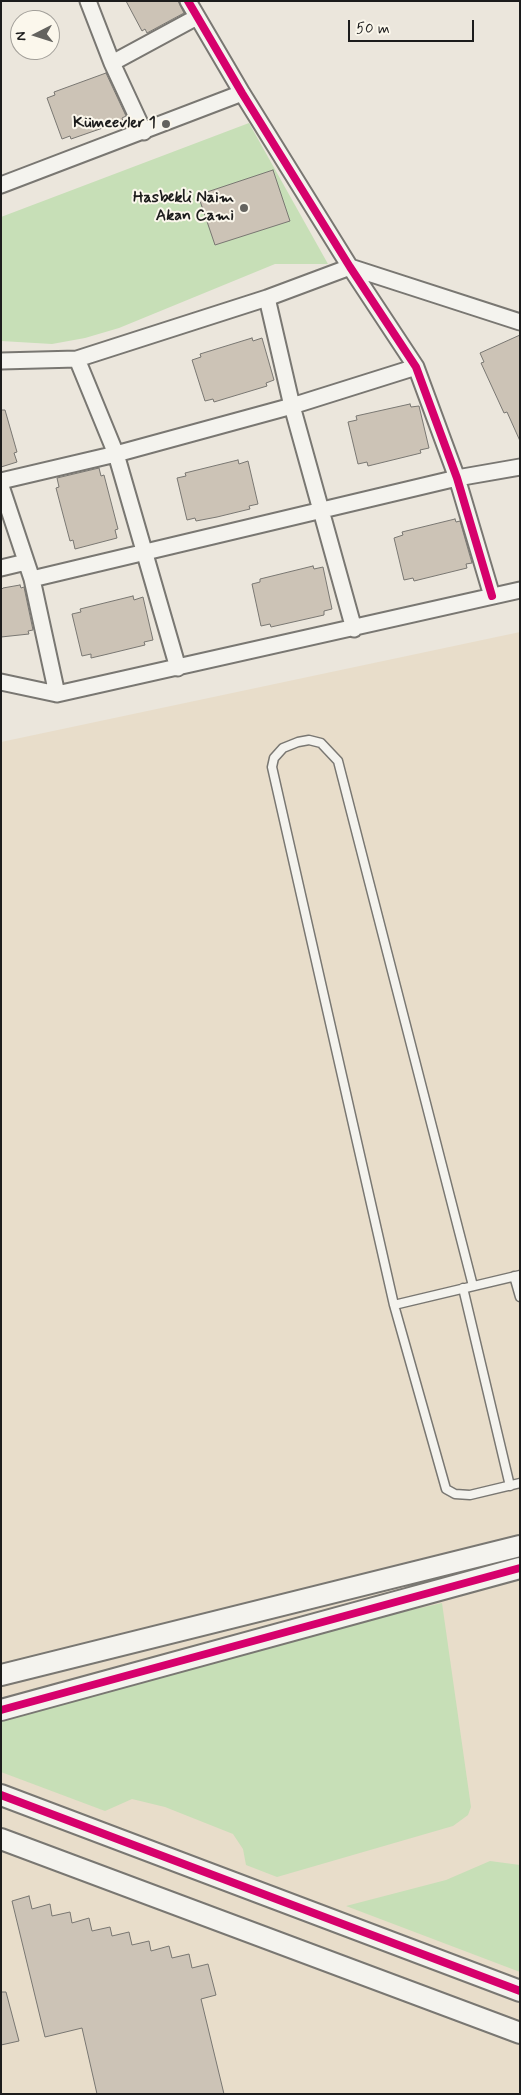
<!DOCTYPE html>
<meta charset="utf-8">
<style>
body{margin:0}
#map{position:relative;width:521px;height:2095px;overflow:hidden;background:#ebe6dc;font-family:Mynerve,sans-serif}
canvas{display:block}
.frame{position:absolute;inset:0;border:2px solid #1c1c1c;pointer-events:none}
.north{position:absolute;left:10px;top:10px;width:50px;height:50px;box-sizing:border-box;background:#fbf7ec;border:1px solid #a29f99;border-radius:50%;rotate:265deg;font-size:14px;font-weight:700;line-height:20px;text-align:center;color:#1c1c1c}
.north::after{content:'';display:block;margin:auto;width:18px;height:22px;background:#64635f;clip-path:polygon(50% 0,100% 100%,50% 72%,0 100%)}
.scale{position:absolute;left:348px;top:20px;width:126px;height:22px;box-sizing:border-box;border:2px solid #1c1c1c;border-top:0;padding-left:6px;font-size:15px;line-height:18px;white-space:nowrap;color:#1c1c1c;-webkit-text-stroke:4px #fbf7ec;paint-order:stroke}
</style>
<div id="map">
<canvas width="521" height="2095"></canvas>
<div class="frame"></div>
<div class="north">N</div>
<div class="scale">50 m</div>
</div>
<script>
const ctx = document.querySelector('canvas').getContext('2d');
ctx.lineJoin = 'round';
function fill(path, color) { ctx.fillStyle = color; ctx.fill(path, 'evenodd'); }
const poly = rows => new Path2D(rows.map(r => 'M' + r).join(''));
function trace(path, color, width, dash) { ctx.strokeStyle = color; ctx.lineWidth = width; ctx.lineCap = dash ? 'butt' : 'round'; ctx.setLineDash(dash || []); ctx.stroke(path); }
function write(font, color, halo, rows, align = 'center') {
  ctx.font = font + ' Mynerve,sans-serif'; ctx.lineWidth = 4; ctx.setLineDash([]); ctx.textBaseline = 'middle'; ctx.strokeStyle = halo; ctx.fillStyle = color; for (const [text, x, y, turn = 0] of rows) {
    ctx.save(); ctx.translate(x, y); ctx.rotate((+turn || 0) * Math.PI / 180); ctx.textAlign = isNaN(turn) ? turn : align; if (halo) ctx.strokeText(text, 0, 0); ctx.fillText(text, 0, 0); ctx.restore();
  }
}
const built = poly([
 [520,632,520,2094,1,2094,1,742]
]);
const green = poly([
 [249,123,328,264,275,264,119,328,85,338,52,344,1,341,1,217],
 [442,1603,471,1807,468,1815,453,1826,277,1877,246,1865,243,1849,233,1834,165,1807,132,1799,105,1811,1,1772,1,1719,332,1628],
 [490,1861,520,1865,520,1972,346,1906,446,1880]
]);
const building = poly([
 [126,1,178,1,184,13,147,33,145,29,142,31,126,1],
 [106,73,126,116,122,118,123,121,71,139,70,136,62,139,47,98,55,95,54,92,106,73],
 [273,170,290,221,215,245,198,195,273,170],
 [520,335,520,441,507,412,504,413,481,363,484,362,480,353,520,335],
 [252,338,253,341,262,338,274,380,266,383,267,386,214,402,213,399,205,401,192,360,201,357,200,354,252,338],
 [410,404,411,407,419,406,429,448,420,450,421,453,368,466,367,462,358,464,348,422,357,420,356,416,410,404],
 [1,410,5,410,17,452,14,453,17,462,1,467,1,410],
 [238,460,239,464,248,461,258,504,249,506,250,509,217,517,196,521,195,518,187,520,177,478,186,476,185,473,238,460],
 [99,468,101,476,104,475,118,529,115,530,117,538,75,549,73,540,70,541,56,488,59,487,57,478,99,468],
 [455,519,456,522,460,521,472,563,466,564,467,568,414,581,413,578,404,580,394,538,403,535,402,532,455,519],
 [313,566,314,569,323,567,332,609,324,611,324,615,271,627,270,624,261,626,252,584,260,582,260,579,313,566],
 [20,585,21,588,24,587,33,630,28,631,29,634,1,637,1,590,3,588,20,585],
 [133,596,134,600,143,597,153,640,144,642,145,645,108,654,91,658,91,654,82,656,72,614,81,612,80,609,133,596],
 [29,1896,32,1909,50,1904,52,1916,70,1912,72,1923,89,1918,92,1931,110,1927,112,1936,129,1932,132,1945,149,1941,151,1951,169,1946,172,1958,189,1954,192,1968,208,1964,216,1995,201,1999,224,2094,97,2094,82,2028,45,2037,12,1901,29,1896],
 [1,1992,6,1992,19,2041,1,2045,1,1992]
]);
const lane = poly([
 [514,1276,520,1297],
 [473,1286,338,761,321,743,309,740,298,742,283,748,274,758,272,767,394,1305,446,1489,455,1494,470,1495,520,1483],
 [463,1288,510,1486],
 [394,1305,520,1275]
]);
const street = poly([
 [88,1,112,63,144,132],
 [188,1,242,93,350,267,416,367,457,478,492,596],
 [112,63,197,17],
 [1,185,242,93],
 [267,298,292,406,354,629],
 [77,359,116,454,178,668],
 [1,361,77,359,267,298,350,267,520,322],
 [1,481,116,454,292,406,416,367],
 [1,486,32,579,57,694],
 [1,568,26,562],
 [32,579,457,478,520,467],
 [1,682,57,694,520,590]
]);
const secondary = poly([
 [1,1675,520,1546],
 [1,1710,520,1568],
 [1,1795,520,1991],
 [1,1839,520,2033]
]);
const cycleway = poly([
 [188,1,242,93,350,267,416,367,457,478,492,596],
 [1,1710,520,1568],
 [1,1795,520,1991]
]);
const markers = [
 [166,124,5,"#64635f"],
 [244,208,5,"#64635f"]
];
const poiNames = [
 ["Kümeevler 1",156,124],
 ["Hasbekli Naim",234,199],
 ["Akan Cami",234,217]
];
fill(built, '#e8ddca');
fill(green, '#c7dfb7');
fill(building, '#ccc3b6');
trace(building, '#797772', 1);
trace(lane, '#797772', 11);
trace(street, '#797772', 19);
trace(secondary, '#797772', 24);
trace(lane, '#f4f3ee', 8);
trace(street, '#f4f3ee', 15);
trace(secondary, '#f4f3ee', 20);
trace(cycleway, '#d6006c', 8);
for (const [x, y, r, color] of markers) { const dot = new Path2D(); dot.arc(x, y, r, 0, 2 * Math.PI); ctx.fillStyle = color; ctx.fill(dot); trace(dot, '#fbf7ec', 2); }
write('bold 16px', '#1c1c1c', '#fbf7ec', poiNames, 'right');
</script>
